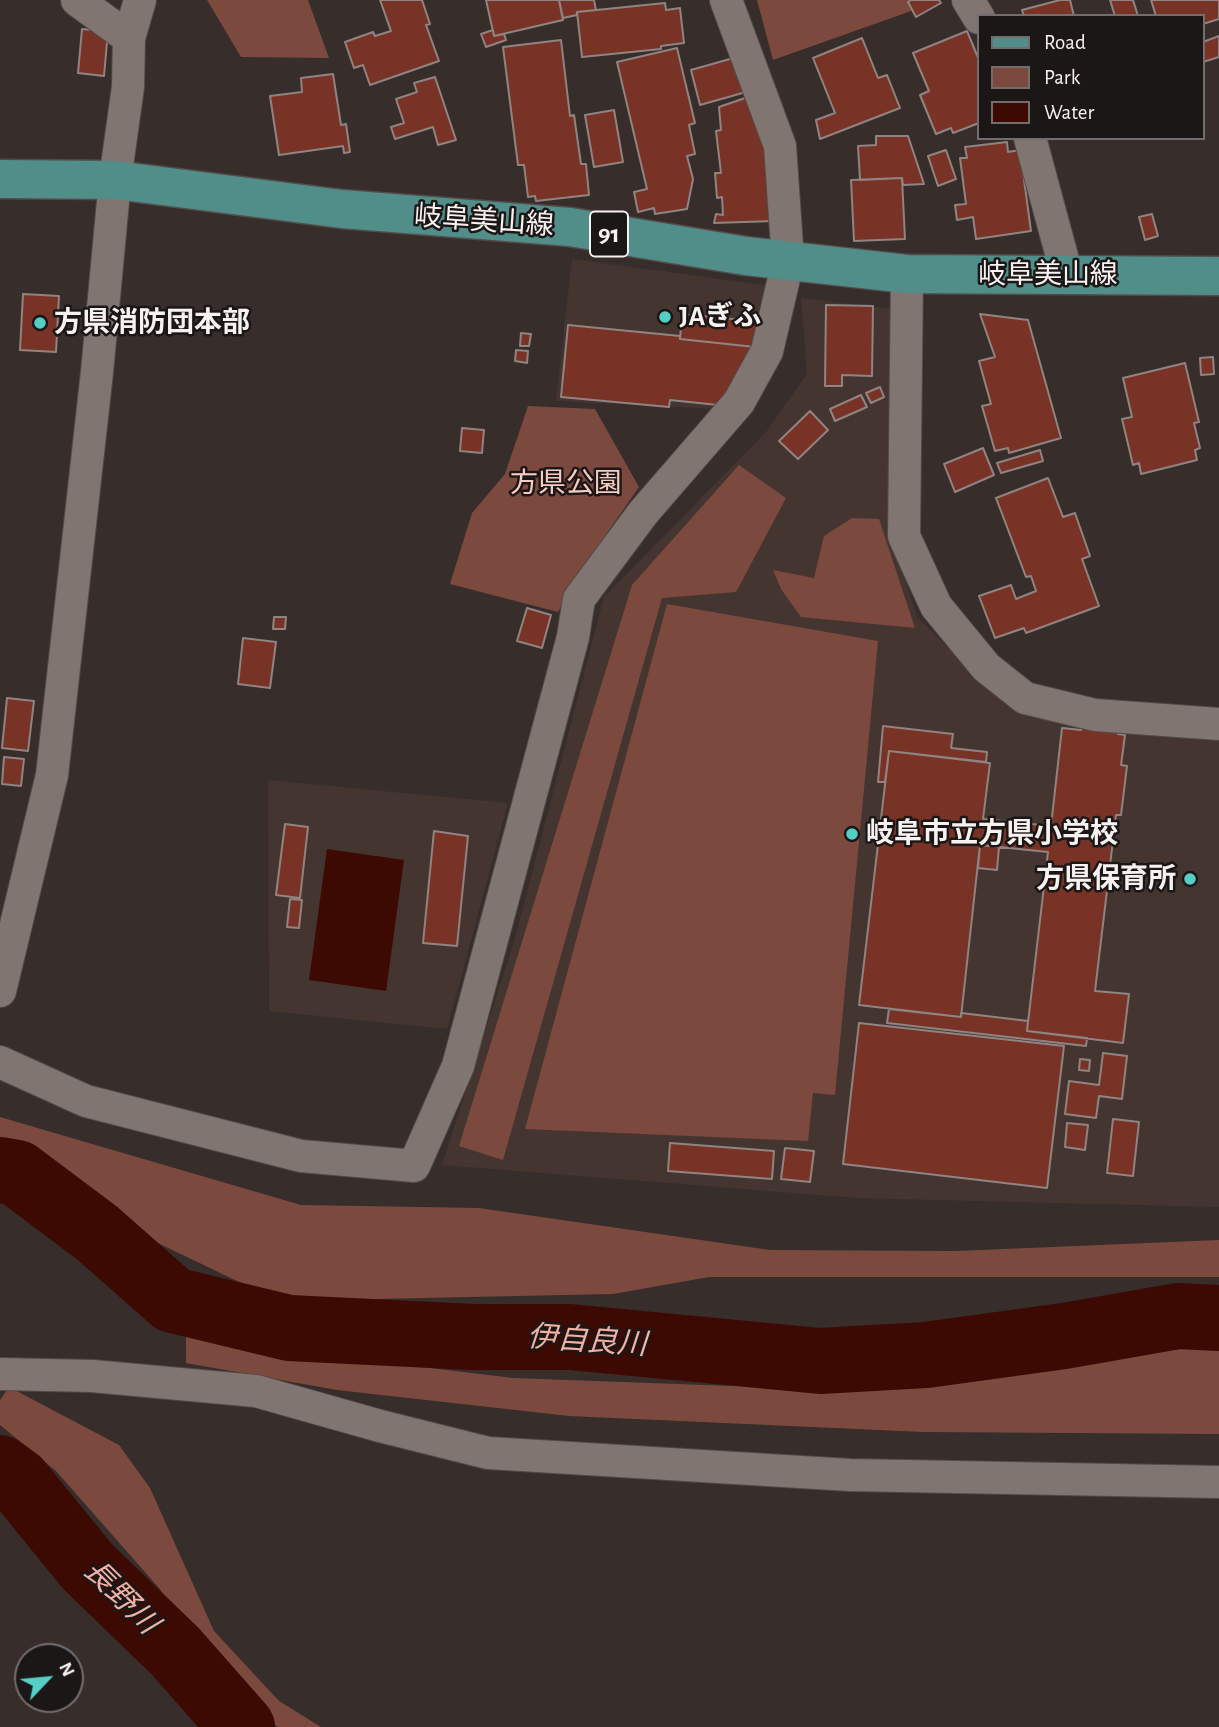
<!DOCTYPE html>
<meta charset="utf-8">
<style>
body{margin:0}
#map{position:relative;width:1219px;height:1727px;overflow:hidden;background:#372d2b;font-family:"Alegreya Sans",sans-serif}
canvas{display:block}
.legend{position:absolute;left:977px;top:14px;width:228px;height:126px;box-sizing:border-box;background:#1b1716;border:2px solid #736e6d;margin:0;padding:9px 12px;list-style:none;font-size:21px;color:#f7f1ef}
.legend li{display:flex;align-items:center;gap:14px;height:35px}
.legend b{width:35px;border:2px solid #736e6d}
.north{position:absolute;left:14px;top:1643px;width:70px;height:70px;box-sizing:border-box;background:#1b1716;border:2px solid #736e6d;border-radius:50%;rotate:64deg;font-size:19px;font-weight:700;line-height:28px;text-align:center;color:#f7f1ef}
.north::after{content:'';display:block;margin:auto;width:24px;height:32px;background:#55cec6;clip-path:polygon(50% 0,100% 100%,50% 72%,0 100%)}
</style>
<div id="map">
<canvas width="1219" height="1727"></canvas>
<ul class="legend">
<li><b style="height:9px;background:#518e89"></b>Road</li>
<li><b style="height:19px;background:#7c493e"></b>Park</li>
<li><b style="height:19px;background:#3d0a03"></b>Water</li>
</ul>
<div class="north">N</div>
</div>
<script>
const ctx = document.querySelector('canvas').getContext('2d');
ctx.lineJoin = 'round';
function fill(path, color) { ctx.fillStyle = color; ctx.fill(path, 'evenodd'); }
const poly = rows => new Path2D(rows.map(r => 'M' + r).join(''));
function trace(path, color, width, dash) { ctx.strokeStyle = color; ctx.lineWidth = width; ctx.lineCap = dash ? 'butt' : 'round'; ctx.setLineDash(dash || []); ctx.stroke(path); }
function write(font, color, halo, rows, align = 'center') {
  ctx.font = font + ' "Alegreya Sans","Noto Sans JP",sans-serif'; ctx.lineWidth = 5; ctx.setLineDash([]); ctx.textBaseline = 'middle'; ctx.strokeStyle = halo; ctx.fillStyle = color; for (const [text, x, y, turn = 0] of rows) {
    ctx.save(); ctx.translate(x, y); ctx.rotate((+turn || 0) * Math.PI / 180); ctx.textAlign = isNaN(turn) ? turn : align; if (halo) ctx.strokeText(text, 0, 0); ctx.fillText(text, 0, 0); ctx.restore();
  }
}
const built = poly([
 [572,259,772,286,758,348,719,409,556,401],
 [801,298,892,309,889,527,917,617,1008,706,1219,735,1219,1207,857,1198,442,1165,514,942,604,597,766,432,807,374],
 [268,780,508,803,447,1029,269,1011]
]);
const green = poly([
 [207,0,308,0,329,58,241,57],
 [757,0,912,0,914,10,773,60],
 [528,406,595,409,639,487,587,562,558,612,450,584,472,513,505,474],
 [739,465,786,498,736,592,662,598,503,1160,459,1146,632,585],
 [852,518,879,519,915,628,801,617,781,589,773,570,814,578,824,536],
 [667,604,878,641,835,1095,813,1093,808,1141,525,1129],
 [0,1117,301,1205,479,1208,770,1250,956,1251,1219,1240,1219,1277,709,1277,613,1294,279,1301,99,1215,55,1178,0,1158],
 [186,1332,322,1355,513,1378,732,1386,1219,1343,1219,1434,923,1432,569,1416,337,1390,186,1363],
 [9,1387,119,1445,150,1488,214,1631,279,1701,321,1727,278,1727,234,1695,159,1588,56,1471,0,1425,0,1400]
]);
const water = poly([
 [327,849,404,860,386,991,309,980]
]);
const river = poly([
 [0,1170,17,1173,97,1233,173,1300,289,1328,473,1337,570,1337,820,1361,926,1355,1064,1336,1178,1316,1219,1318],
 [0,1468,18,1481,88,1567,175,1651,242,1727]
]);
const building = poly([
 [380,0,422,0,430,24,426,25,439,61,370,85,363,65,354,68,345,42,373,32,375,36,391,31,380,0],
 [486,0,559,0,563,20,494,36,486,0],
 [559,0,594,0,596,10,577,12,577,15,563,18,559,0],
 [911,0,939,0,941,3,916,17,908,2,911,0],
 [1060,0,1070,0,1074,16,1024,16,1022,10,1060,0],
 [1110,0,1133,0,1138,16,1115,16,1110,0],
 [1151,0,1219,0,1219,19,1203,24,1203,16,1156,16,1151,0],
 [665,3,666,10,680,8,684,43,661,46,661,49,582,57,577,12,665,3],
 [82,29,108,31,104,76,78,73,82,29],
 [493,30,494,36,504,34,506,40,486,47,481,34,493,30],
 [967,31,979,60,979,123,953,133,951,128,936,134,920,95,929,91,913,53,967,31],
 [1219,36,1219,57,1203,62,1203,42,1219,36],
 [862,38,878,78,887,75,900,108,820,139,816,120,835,113,813,58,862,38],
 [561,40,570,116,574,115,581,164,586,164,589,195,536,201,535,196,528,197,524,165,518,165,503,47,561,40],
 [677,48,695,123,689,125,695,154,687,156,693,179,687,209,655,214,654,208,638,212,634,192,647,189,617,62,677,48],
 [737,57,746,92,700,105,691,70,737,57],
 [333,74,341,125,346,124,350,152,344,153,343,146,279,155,270,96,302,92,301,78,333,74],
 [435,77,456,140,438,145,433,127,395,139,391,127,404,123,396,99,417,92,414,83,435,77],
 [748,97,763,133,774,221,714,223,716,214,723,215,722,197,717,198,715,173,721,173,716,131,721,130,719,107,748,97],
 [614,110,623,162,594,167,585,115,614,110],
 [876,136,908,136,924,184,903,185,902,178,860,180,858,146,876,145,876,136],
 [1007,142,1008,152,1020,150,1031,231,976,239,973,217,957,220,955,205,966,204,960,158,967,158,965,147,1007,142],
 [946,150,956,179,938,186,928,156,946,150],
 [902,178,905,239,854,241,851,180,902,178],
 [1152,214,1158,236,1145,240,1139,217,1152,214],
 [23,294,59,296,56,352,20,350,23,294],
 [826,305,873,306,872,376,842,375,842,386,825,386,826,305],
 [682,314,763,322,755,347,680,339,682,314],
 [980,314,1028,320,1061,438,1009,453,1008,448,995,451,982,406,991,404,979,361,995,357,980,314],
 [568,325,680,336,680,339,755,347,754,350,718,405,670,400,669,407,561,397,568,325],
 [521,333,531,334,529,346,520,346,521,333],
 [516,350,528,351,527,363,515,361,516,350],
 [1213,357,1214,374,1201,375,1200,358,1213,357],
 [1185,363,1199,422,1194,423,1200,448,1195,450,1197,460,1141,474,1139,463,1133,465,1122,419,1132,417,1123,378,1185,363],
 [880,387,884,397,871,403,866,393,880,387],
 [861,395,867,407,835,421,830,409,861,395],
 [810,411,828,430,798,459,779,441,810,411],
 [462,428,484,430,482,453,460,451,462,428],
 [983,448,994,475,955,492,944,464,983,448],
 [1040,450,1043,461,1001,473,997,463,1040,450],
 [1048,478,1063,517,1075,513,1090,556,1082,559,1099,606,1026,633,1024,628,995,638,979,596,1011,585,1016,599,1036,591,1031,576,1026,577,996,498,1048,478],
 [527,608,551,615,542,648,517,641,527,608],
 [274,617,286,617,285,629,273,629,274,617],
 [243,638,276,642,270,688,238,684,243,638],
 [7,698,34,701,28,751,2,748,7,698],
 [1082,717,1119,722,1118,734,1125,735,1121,765,1127,766,1121,815,1116,815,1095,991,1129,994,1123,1043,1027,1031,1048,852,980,845,961,1017,859,1005,889,751,990,763,983,819,1051,826,1062,728,1081,730,1082,717],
 [883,726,953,734,951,748,987,752,986,762,889,751,885,782,878,782,883,726],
 [4,757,24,759,21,786,2,784,4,757],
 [285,824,308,827,300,898,276,895,285,824],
 [434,831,468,836,457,946,423,943,434,831],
 [980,845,999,847,997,870,978,868,980,845],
 [290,899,302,900,299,928,287,927,290,899],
 [889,1009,961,1017,961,1013,1028,1021,1027,1031,1087,1038,1086,1046,887,1023,889,1009],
 [859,1023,1064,1046,1047,1188,843,1164,859,1023],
 [1103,1053,1127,1056,1122,1099,1099,1096,1096,1118,1065,1114,1069,1081,1099,1085,1103,1053],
 [1080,1059,1090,1060,1089,1071,1079,1070,1080,1059],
 [1113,1119,1139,1122,1133,1176,1107,1173,1113,1119],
 [1067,1123,1088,1125,1085,1150,1065,1147,1067,1123],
 [670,1143,774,1151,772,1179,668,1171,670,1143],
 [785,1148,814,1151,810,1182,781,1179,785,1148]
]);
const minor = poly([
 [77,0,129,38],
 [968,0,979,18],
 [1030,138,1067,275],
 [907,274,904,536,936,606,986,667,1025,698,1095,715,1219,724],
 [0,991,52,775,97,372,115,180,128,87,129,38,140,0],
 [0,1062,86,1101,301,1156,414,1166,458,1066,573,637,579,599,643,513,739,402,767,351,788,261,780,146,726,0],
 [0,1374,92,1376,256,1391,380,1426,488,1453,850,1475,1219,1482]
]);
const primary = poly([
 [0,179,115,180,342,209,570,227,746,256,907,274,1219,276]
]);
const markers = [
 [665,317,7,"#55cec6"],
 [40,323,7,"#55cec6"],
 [852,834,7,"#55cec6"],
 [1190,879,7,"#55cec6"]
];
const shields = [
 [609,234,38]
];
const shieldNames = [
 ["91",609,234]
];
const streetNames = [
 ["岐阜美山線",484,221,4],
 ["岐阜美山線",1048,275]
];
const poiNames = [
 ["JAぎふ",679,317],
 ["方県消防団本部",54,323],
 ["岐阜市立方県小学校",866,834],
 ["方県保育所",1176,879,"right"]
];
const parkNames = [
 ["方県公園",566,484]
];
const waterNames = [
 ["伊自良川",587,1341,4],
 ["長野川",121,1597,45]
];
fill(built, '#453531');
fill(green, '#7c493e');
fill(water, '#3d0a03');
trace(river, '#3d0a03', 66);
fill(building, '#783326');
trace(building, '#908482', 2);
trace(minor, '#524b49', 34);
trace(primary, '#524b49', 41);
trace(minor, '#817572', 32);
trace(primary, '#518e89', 38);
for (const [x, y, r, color] of markers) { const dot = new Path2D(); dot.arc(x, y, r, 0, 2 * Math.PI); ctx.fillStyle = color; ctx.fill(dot); trace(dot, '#1b1716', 2.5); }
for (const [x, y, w] of shields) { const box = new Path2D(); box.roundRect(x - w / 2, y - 22.5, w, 45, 5); ctx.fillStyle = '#1b1716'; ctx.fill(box); trace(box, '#f7f1ef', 2); }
write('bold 26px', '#f7f1ef', null, shieldNames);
write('28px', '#f7f1ef', '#1b1716', streetNames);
write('bold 28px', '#f7f1ef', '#1b1716', poiNames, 'left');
write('28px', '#f8cbc2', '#1b1716', parkNames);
write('italic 30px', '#f2b1a3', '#1b1716', waterNames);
</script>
